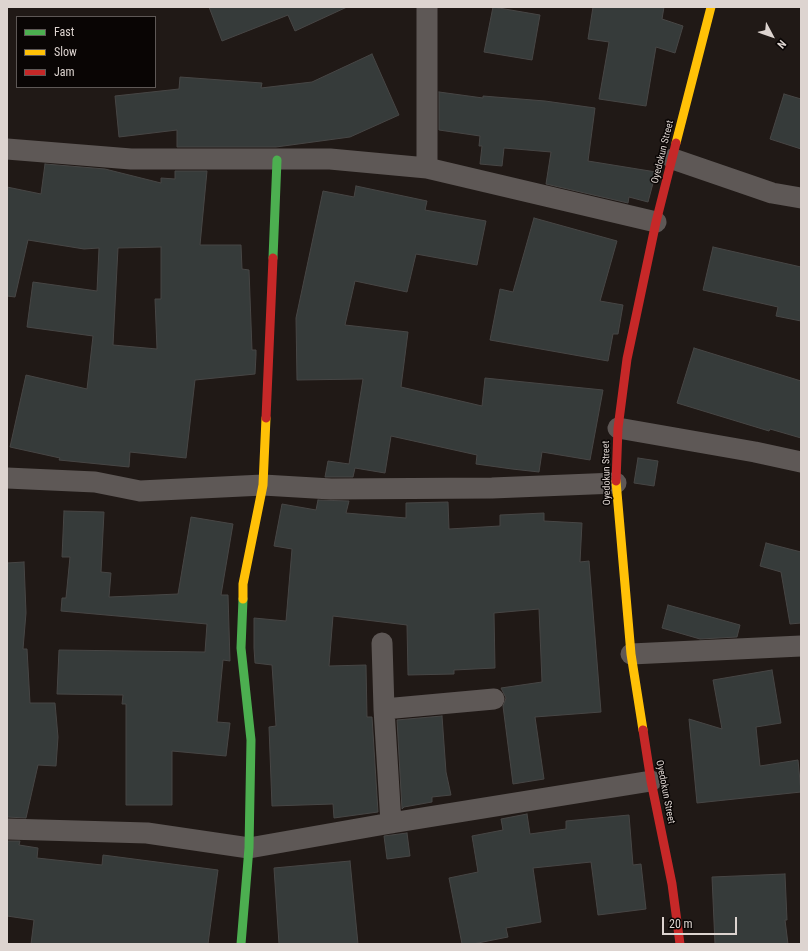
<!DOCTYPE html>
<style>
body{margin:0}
#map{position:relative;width:808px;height:951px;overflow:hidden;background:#201916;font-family:"Roboto Condensed",sans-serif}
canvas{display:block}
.frame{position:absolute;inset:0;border:8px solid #ddd4d0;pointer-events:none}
.legend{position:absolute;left:16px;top:16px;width:140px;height:72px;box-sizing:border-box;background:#090504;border:1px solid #5e5856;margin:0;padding:5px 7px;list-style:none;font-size:12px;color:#ddd4d0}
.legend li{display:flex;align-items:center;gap:8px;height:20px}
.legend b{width:20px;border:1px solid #5e5856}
.north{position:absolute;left:752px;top:16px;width:40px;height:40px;-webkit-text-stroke:3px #090504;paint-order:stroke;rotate:131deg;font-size:11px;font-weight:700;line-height:16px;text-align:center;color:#ddd4d0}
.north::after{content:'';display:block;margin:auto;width:14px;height:18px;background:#ddd4d0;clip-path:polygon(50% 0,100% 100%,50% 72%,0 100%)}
.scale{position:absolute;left:662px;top:917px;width:75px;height:18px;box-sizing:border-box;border:2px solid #ddd4d0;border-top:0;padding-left:5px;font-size:12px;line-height:14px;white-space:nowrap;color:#ddd4d0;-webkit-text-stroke:3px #090504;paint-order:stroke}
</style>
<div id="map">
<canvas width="808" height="951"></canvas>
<div class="frame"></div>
<ul class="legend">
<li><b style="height:5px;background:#4caf50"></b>Fast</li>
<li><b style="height:5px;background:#ffc107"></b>Slow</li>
<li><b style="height:5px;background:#c62828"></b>Jam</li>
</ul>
<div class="north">N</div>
<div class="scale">20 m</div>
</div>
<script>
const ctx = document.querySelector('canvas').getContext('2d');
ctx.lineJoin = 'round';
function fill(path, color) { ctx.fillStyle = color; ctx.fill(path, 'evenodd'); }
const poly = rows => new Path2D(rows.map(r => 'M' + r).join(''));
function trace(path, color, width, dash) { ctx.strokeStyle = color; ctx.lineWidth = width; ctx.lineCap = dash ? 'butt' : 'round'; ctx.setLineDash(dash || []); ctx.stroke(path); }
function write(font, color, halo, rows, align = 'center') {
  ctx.font = font + ' "Roboto Condensed",sans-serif'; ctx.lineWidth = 3; ctx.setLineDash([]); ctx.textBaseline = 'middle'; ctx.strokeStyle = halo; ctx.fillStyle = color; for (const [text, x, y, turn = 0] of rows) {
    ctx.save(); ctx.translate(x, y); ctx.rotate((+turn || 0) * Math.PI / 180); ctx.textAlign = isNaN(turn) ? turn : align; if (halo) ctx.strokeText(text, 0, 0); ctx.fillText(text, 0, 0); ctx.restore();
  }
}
const building = poly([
 [209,7,347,7,295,31,288,15,222,41,209,7],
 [493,7,540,15,532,60,484,52,493,7],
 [593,7,664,7,662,19,683,26,675,53,656,47,646,106,599,99,609,42,588,39,593,7],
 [372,54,399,115,350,137,276,147,177,147,177,130,119,137,115,96,179,89,180,77,262,83,261,88,312,82,372,54],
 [439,92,483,98,483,96,545,101,595,108,588,161,656,172,648,202,629,197,628,203,546,184,551,152,504,148,502,166,480,164,482,146,479,146,480,136,439,130,439,92],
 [784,94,801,99,801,149,770,139,784,94],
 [45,164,105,169,161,183,161,178,175,179,175,171,207,171,200,245,241,245,242,269,249,270,252,350,256,350,256,355,255,374,195,380,186,458,130,452,129,467,59,460,60,458,10,447,26,375,87,389,93,336,27,327,33,282,97,291,99,248,84,249,28,240,15,297,7,296,7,187,41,194,45,164],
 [161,247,161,299,155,299,157,349,113,345,118,248,161,247],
 [356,186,427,201,425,210,486,221,477,265,416,254,407,292,355,281,345,325,408,332,401,387,482,406,485,378,603,390,590,460,542,452,539,472,512,469,476,464,477,455,391,436,385,473,355,468,353,477,325,477,328,461,349,464,363,379,297,380,296,318,323,191,354,197,356,186],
 [534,218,617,241,600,301,623,305,618,334,613,334,608,361,490,340,500,289,513,292,534,218],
 [713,247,801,267,801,321,776,316,778,307,703,290,713,247],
 [694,348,801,381,801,438,770,429,769,431,677,403,694,348],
 [638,458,658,461,654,486,634,483,638,458],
 [318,500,349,501,346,513,406,518,406,503,448,502,449,529,500,526,500,515,544,513,544,521,582,523,580,562,589,561,601,712,535,717,544,779,513,784,503,706,506,698,501,688,542,682,539,609,494,613,495,668,454,670,454,674,408,675,407,625,333,616,329,666,366,665,367,717,372,717,378,812,334,818,333,804,272,806,269,727,276,726,272,665,255,663,254,648,254,618,286,621,292,549,274,546,282,504,316,510,318,500],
 [64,511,104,512,101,572,111,573,109,597,178,594,191,517,233,524,221,595,228,595,230,661,223,660,217,722,230,723,226,756,172,751,172,805,126,805,126,704,122,704,123,695,57,694,59,650,205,652,207,624,61,611,62,598,66,598,70,557,62,557,64,511],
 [766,543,801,552,801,623,790,624,781,572,760,566,766,543],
 [24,562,26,613,23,649,27,649,30,703,55,703,58,737,56,766,38,765,26,818,7,817,7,563,24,562],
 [668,605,740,625,737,637,700,639,662,628,668,605],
 [772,670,781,723,756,727,760,766,798,760,801,792,697,803,689,719,722,729,713,680,772,670],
 [442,716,446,772,451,795,432,797,432,802,404,807,402,809,397,720,442,716],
 [527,814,530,834,566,829,566,821,629,815,633,865,641,864,646,909,598,915,591,862,533,868,541,922,506,928,508,937,473,944,462,944,449,878,478,872,472,836,503,830,501,819,527,814],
 [407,833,410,856,387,859,384,836,407,833],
 [7,841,20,841,19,845,38,848,37,858,102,865,103,855,218,870,208,944,31,944,34,920,7,916,7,841],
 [350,861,358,944,279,944,274,868,350,861],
 [785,874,787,920,785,920,788,944,715,944,712,877,785,874]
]);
const street = poly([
 [427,7,427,168],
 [7,149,131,159,330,159,427,168,656,222],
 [673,159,772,193,801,198],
 [618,428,755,452,801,462],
 [7,478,95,482,140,491,263,485,331,489,492,488,616,483],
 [382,643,384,709,391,823],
 [631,654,801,646],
 [384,709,494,699],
 [7,829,147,833,249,848,391,823,651,781]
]);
const fast = poly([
 [273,258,277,160],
 [241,944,249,848,251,740,241,648,243,599]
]);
const slow = poly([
 [676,143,711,7],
 [616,481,631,654,643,730],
 [243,599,243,584,263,485,266,418]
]);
const jam = poly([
 [266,418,273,258],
 [616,481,618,428,627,359,656,222,676,143],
 [643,730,651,781,672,884,680,944]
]);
const streetNames = [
 ["Oyedokun Street",663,152,-76],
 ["Oyedokun Street",607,473,-91],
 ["Oyedokun Street",665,792,79]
];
fill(building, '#363b3a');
trace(building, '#474645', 1);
trace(street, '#5e5856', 21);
trace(fast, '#4caf50', 9);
trace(slow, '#ffc107', 9);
trace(jam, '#c62828', 9);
write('10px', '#ddd4d0', '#090504', streetNames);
</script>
